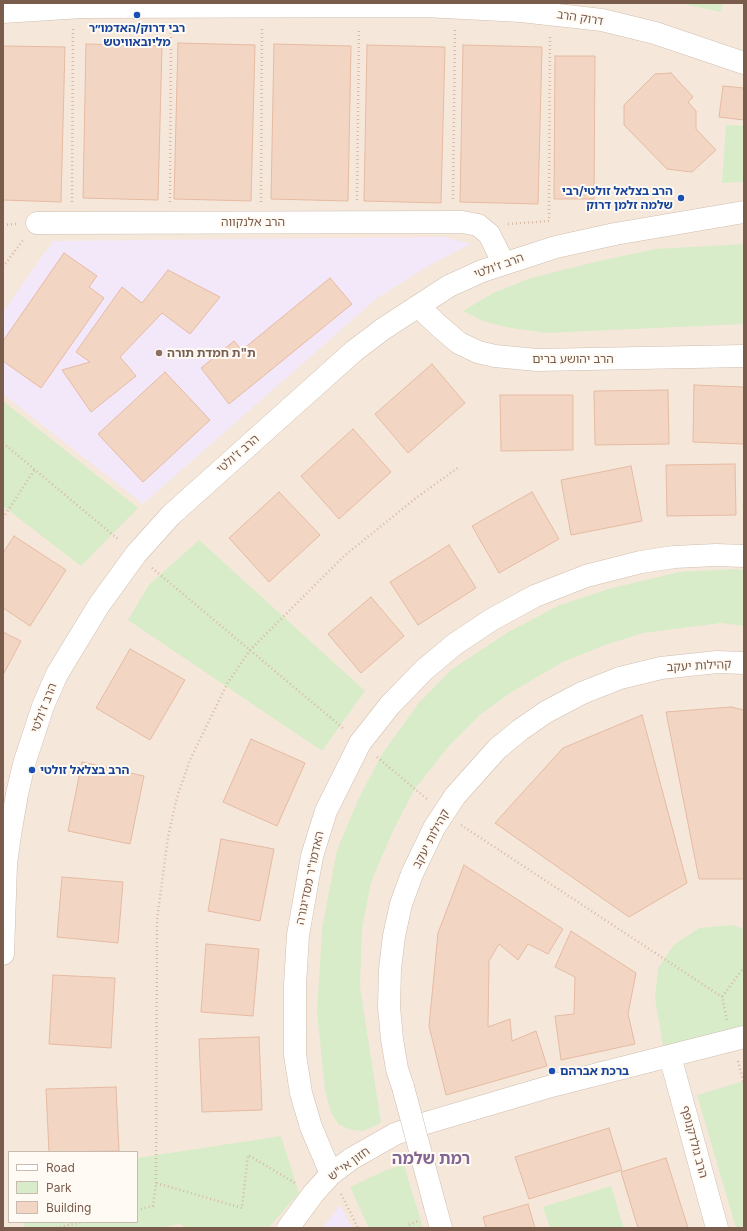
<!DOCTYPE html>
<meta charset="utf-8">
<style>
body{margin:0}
#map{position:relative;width:747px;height:1231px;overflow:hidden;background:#fdf6ec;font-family:Inter,sans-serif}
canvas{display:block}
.frame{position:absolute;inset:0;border:4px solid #7a5c4d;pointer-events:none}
.legend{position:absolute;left:8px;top:1151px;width:130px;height:72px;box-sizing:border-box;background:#fffaf3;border:1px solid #cabbb1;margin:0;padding:5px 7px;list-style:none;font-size:12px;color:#7a5c4d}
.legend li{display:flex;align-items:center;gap:8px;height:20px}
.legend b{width:20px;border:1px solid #cabbb1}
</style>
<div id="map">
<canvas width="747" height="1231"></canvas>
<div class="frame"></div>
<ul class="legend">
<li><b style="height:5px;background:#fff"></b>Road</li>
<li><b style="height:11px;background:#d8ecc9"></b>Park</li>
<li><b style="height:11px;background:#f3d5c3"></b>Building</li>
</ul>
</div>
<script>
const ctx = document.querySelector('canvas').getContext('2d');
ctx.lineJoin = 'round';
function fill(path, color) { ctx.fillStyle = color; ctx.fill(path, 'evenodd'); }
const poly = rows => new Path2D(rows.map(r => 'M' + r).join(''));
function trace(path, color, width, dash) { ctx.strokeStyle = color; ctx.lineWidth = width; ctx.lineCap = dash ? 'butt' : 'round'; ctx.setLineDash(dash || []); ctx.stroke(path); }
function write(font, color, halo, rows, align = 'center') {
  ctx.font = font + ' Inter,"Noto Sans Hebrew",sans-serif'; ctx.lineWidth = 4; ctx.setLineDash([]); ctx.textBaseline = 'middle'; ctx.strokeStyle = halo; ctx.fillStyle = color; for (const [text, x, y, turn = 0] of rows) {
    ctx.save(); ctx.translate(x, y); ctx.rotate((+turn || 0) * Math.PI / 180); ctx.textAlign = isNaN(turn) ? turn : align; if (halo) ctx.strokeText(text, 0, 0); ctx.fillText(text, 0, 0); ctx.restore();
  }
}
const residential = poly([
 [3,3,744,3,744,1228,3,1228],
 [9,1152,137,1152,137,1222,9,1222]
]);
const education = poly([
 [445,237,471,244,435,262,377,298,143,504,3,394,3,312,53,241],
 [340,1205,352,1228,322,1228]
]);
const green = poly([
 [680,3,723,3,720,12],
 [726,125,744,126,744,182,722,183],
 [744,244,744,324,546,333,505,327,483,321,463,311,493,293,531,278,599,261,655,249],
 [3,401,138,508,81,566,3,506],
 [199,540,365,691,322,751,128,620,149,585],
 [735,569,744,570,744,626,721,623,643,633,605,645,563,662,513,691,481,714,448,747,414,790,392,833,371,882,362,929,360,987,381,1123,363,1131,352,1130,339,1125,331,1113,325,1089,317,1013,322,929,337,850,359,798,382,754,418,704,451,670,510,631,560,605,612,588,679,572],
 [732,925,744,929,744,1030,664,1051,655,999,658,968,674,945,699,928],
 [744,1081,744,1228,736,1228,697,1095],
 [281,1136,299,1193,268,1228,186,1228,180,1224,161,1228,24,1228,24,1222,137,1222,137,1158],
 [404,1165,423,1228,369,1228,350,1187,386,1170],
 [611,1186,624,1228,550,1228,543,1207]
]);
const building = poly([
 [178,43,255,45,251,201,174,199,178,43],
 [86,44,162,46,158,200,83,198,86,44],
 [274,44,351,46,348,201,271,199,274,44],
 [367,45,445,47,441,203,364,201,367,45],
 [463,45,542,47,538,204,460,202,463,45],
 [3,46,65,47,61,202,3,200,3,46],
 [555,56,595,56,594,199,554,199,555,56],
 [671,73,693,97,688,102,696,111,696,129,716,150,692,172,667,169,624,125,624,105,655,74,671,73],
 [723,86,744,88,744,120,719,117,723,86],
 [64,253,97,276,89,287,104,298,41,388,3,361,3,341,64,253],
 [168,270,220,297,190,334,162,313,120,357,136,376,91,412,62,370,90,362,76,352,122,287,142,303,168,270],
 [330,278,352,304,229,404,201,368,234,341,242,350,330,278],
 [432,364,465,403,408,453,375,414,432,364],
 [165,372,210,420,143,482,98,434,165,372],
 [694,385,744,387,744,444,693,442,694,385],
 [668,390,669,444,595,445,594,391,668,390],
 [500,395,573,395,573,450,501,451,500,395],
 [353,429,391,472,339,519,301,476,353,429],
 [735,464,736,515,667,516,666,465,735,464],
 [631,466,642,521,571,535,561,480,631,466],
 [279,492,320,535,269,582,229,538,279,492],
 [532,492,559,539,499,573,472,526,532,492],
 [14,536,66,570,30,626,3,608,3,553,14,536],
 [449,545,476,588,418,625,390,582,449,545],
 [371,597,404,636,361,673,328,634,371,597],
 [3,632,21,641,3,675,3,632],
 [130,649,185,680,150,740,96,708,130,649],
 [731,707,744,710,744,879,699,879,666,712,731,707],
 [642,715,687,883,629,917,495,823,563,748,642,715],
 [251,739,305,763,277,826,223,802,251,739],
 [82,762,144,776,130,844,68,831,82,762],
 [221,839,274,849,260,921,208,911,221,839],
 [464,865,563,929,548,954,528,944,518,960,499,944,489,961,488,1027,510,1019,512,1041,536,1031,547,1066,446,1095,429,1026,438,933,464,865],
 [62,877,123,882,118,943,57,937,62,877],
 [571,931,636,973,628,1014,635,1044,561,1060,555,1016,574,1014,575,977,555,967,571,931],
 [206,944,259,949,253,1016,201,1012,206,944],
 [53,975,115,978,111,1048,49,1044,53,975],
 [259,1037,262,1110,202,1112,199,1039,259,1037],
 [116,1087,119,1151,49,1152,46,1089,116,1087],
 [609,1128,622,1170,529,1199,515,1157,609,1128],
 [666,1158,688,1228,638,1228,621,1172,666,1158],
 [528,1204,535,1228,486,1228,483,1217,528,1204]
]);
const path = poly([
 [453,199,455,28],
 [357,200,359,29],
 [72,202,73,29],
 [170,202,171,29],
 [261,202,262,29],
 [508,224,549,221,550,35],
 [3,225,16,224],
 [3,267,23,240],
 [3,443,119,540],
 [3,518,35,469],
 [152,568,344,729],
 [377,757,427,799],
 [461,825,722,997],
 [727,1020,722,997,744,967],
 [738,1061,744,1084],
 [156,1183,157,920,168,837,177,797,190,760,227,684,250,650,344,556,416,498,459,467],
 [341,1194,358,1228],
 [137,1210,153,1206,156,1183,242,1208,248,1155,295,1183],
 [56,1228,82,1222],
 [409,1228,408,1225,418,1221]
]);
const minor = poly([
 [3,12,82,7,425,6,521,11,602,20,655,33,744,63],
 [37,223,462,222,478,225,489,234,504,264],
 [418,306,439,326,459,343,478,352,495,356,537,360,744,356],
 [3,954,6,864,10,835,17,794,24,764,43,706,57,674,99,605,136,554,171,515,354,351,383,329,449,286,482,271,556,247,615,234,744,212],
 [670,1056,717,1228],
 [403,1087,397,1069,392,1039,389,1007,390,969,394,936,401,904,412,874,434,828,455,796,497,749,520,730,546,712,582,693,620,678,661,668,717,662,744,663],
 [331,1174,311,1127,301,1093,295,1055,295,985,298,935,312,856,326,811,360,743,390,705,424,670,455,644,491,620,535,596,586,576,641,562,674,557,716,555,744,556],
 [435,1206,441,1228],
 [288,1228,313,1194,331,1174,351,1159,395,1134,426,1123,555,1085,744,1037]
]);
const minorBridge = poly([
 [403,1087,435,1206]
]);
const markers = [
 [137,15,4,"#1a4fb4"],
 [681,198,4,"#1a4fb4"],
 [159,353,4,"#8d6e63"],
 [32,770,4,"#1a4fb4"],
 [552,1071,4,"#1a4fb4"]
];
const streetNames = [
 ["דרוק הרב",580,18,9],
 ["הרב אלנקווה",253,222],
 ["הרב ז'ולטי",499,266,-20],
 ["הרב יהושע ברים",573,359],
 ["הרב ז'ולטי",238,454,-41],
 ["קהילות יעקב",699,666,-3],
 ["הרב ז'ולטי",44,708,-69],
 ["קהילות יעקב",431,839,-62],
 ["האדמו\"ר מסדיגורה",310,878,-78],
 ["הרב גולדקנופף",694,1142,75],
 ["חזון אי\"ש",349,1164,-36]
];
const transitNames = [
 ["רבי דרוק/האדמו״ר",137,28,"center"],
 ["מליובאוויטש",137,42,"center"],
 ["הרב בצלאל זולטי/רבי",673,191,"right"],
 ["שלמה זלמן דרוק",673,205,"right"],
 ["הרב בצלאל זולטי",40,770],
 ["ברכת אברהם",560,1071]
];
const educationNames = [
 ["ת\"ת חמדת תורה",167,353]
];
const districtNames = [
 ["רמת שלמה",431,1159]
];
fill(residential, '#f5e8da');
fill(education, '#f3e8fa');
fill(green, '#d8ecc9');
fill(building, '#f3d5c3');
trace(building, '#e6bba3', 1);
trace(minor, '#d1beb0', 23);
trace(path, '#d9b8a5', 2.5, [1, 3]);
trace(minor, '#fff', 22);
trace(minorBridge, '#d1beb0', 23, []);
trace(minorBridge, '#fff', 22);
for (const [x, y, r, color] of markers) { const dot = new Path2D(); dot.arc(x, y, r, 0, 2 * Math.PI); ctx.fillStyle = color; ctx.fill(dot); trace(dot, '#fffaf3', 1.5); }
write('12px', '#7a5c4d', '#fffaf3', streetNames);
write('bold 12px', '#164399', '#fffaf3', transitNames, 'left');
write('bold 12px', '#785e54', '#fffaf3', educationNames, 'left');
write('bold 16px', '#846695', '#fffaf3', districtNames);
</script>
